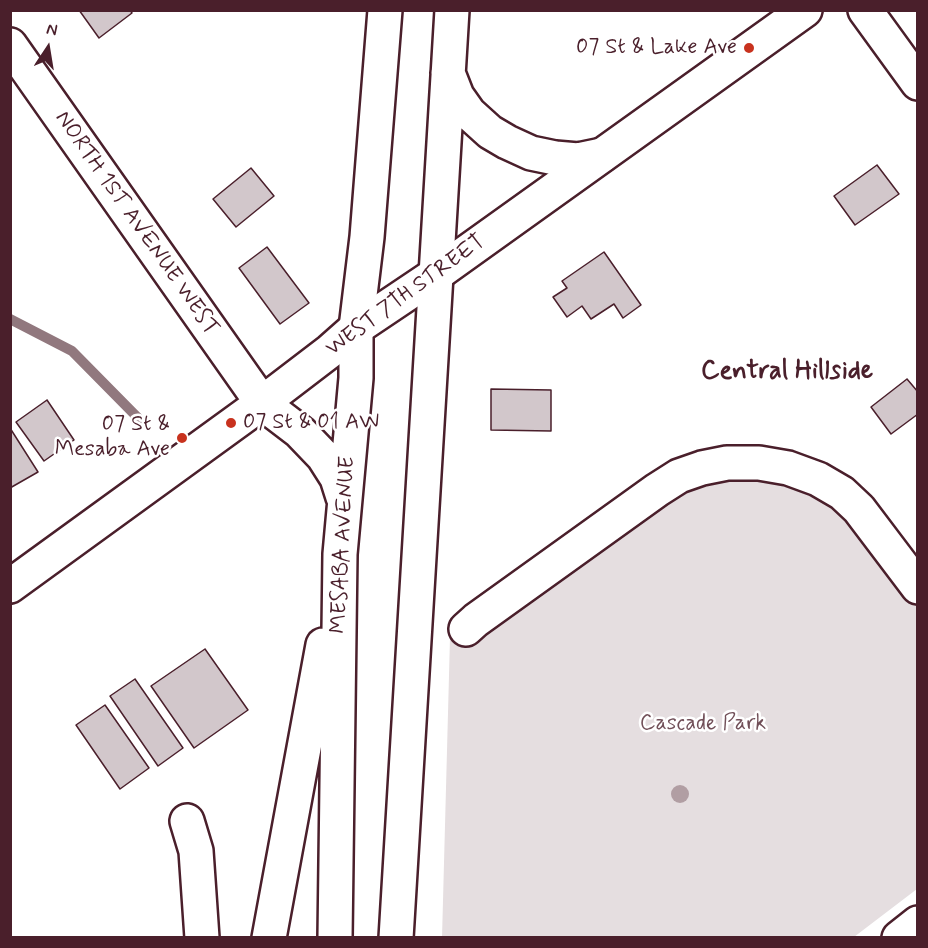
<!DOCTYPE html>
<style>
body{margin:0}
#map{position:relative;width:928px;height:948px;overflow:hidden;background:#fff;font-family:Mynerve,sans-serif}
canvas{display:block}
.frame{position:absolute;inset:0;border:12px solid #4a1f2b;pointer-events:none}
.north{position:absolute;left:18px;top:18px;width:60px;height:60px;-webkit-text-stroke:4px #fff;paint-order:stroke;rotate:12deg;font-size:16px;font-weight:700;line-height:24px;text-align:center;color:#4a1f2b}
.north::after{content:'';display:block;margin:auto;width:21px;height:27px;background:#4a1f2b;clip-path:polygon(50% 0,100% 100%,50% 72%,0 100%)}
</style>
<div id="map">
<canvas width="928" height="948"></canvas>
<div class="frame"></div>
<div class="north">N</div>
</div>
<script>
const ctx = document.querySelector('canvas').getContext('2d');
ctx.lineJoin = 'round';
function fill(path, color) { ctx.fillStyle = color; ctx.fill(path, 'evenodd'); }
const poly = rows => new Path2D(rows.map(r => 'M' + r).join(''));
function trace(path, color, width, dash) { ctx.strokeStyle = color; ctx.lineWidth = width; ctx.lineCap = dash ? 'butt' : 'round'; ctx.setLineDash(dash || []); ctx.stroke(path); }
function write(font, color, halo, rows, align = 'center') {
  ctx.font = font + ' Mynerve,sans-serif'; ctx.lineWidth = 5; ctx.setLineDash([]); ctx.textBaseline = 'middle'; ctx.strokeStyle = halo; ctx.fillStyle = color; for (const [text, x, y, turn = 0] of rows) {
    ctx.save(); ctx.translate(x, y); ctx.rotate((+turn || 0) * Math.PI / 180); ctx.textAlign = isNaN(turn) ? turn : align; if (halo) ctx.strokeText(text, 0, 0); ctx.fillText(text, 0, 0); ctx.restore();
  }
}
const green = poly([
 [702,472,816,483,917,602,917,889,854,937,442,938,450,638,674,485]
]);
const stream = poly([
 [10,319,72,351,144,424]
]);
const building = poly([
 [79,10,130,10,132,13,99,38,79,10],
 [877,165,899,194,855,225,834,196,877,165],
 [251,168,274,196,236,227,213,199,251,168],
 [267,247,309,303,280,324,239,268,267,247],
 [604,252,641,305,623,318,614,304,591,319,582,306,567,317,553,297,567,288,562,281,604,252],
 [907,379,918,392,918,414,891,434,871,407,907,379],
 [491,389,551,390,551,431,491,430,491,389],
 [47,400,74,440,44,461,16,422,47,400],
 [10,428,38,472,10,488,10,428],
 [205,649,248,710,194,748,151,686,205,649],
 [135,679,183,748,158,766,110,696,135,679],
 [105,705,149,768,120,789,76,725,105,705]
]);
const minor = poly([
 [865,10,918,83],
 [10,45,262,403],
 [10,586,262,403,330,351,356,328,435,275,805,10],
 [466,629,476,620,657,490,679,476,702,468,727,463,759,463,788,468,818,479,842,493,859,509,918,587],
 [187,821,196,851,202,938],
 [899,938,918,923]
]);
const highway = poly([
 [448,73,457,96,469,113,490,132,507,142,531,153,555,158,578,160,602,155],
 [262,403,300,432,323,456,337,478,343,497],
 [269,938,323,645],
 [335,938,340,554,356,378,356,328,367,237,385,10],
 [396,938,452,10]
]);
const trees = [
 [680,794]
];
const markers = [
 [749,48,6,"#c8321e"],
 [231,423,6,"#c8321e"],
 [182,438,6,"#c8321e"]
];
const poiNames = [
 ["07 St & Lake Ave",737,48],
 ["07 St & 01 AW",243,423,"left"],
 ["07 St &",170,425],
 ["Mesaba Ave",170,450]
];
const streetNames = [
 ["NORTH 1ST AVENUE WEST",136,224,55],
 ["WEST 7TH STREET",406,296,-36],
 ["MESABA AVENUE",344,545,-87]
];
const parkNames = [
 ["Cascade Park",703,724]
];
const quarterNames = [
 ["Central Hillside",787,373]
];
fill(green, '#e5dee0');
trace(stream, '#91787e', 10);
fill(building, '#d2c7cb');
trace(building, '#4a1f2b', 1.5);
trace(minor, '#4a1f2b', 38);
trace(highway, '#4a1f2b', 38);
trace(minor, '#fff', 33);
trace(highway, '#fff', 33);
ctx.fillStyle = '#b19ea3';
for (const [x, y] of trees) { ctx.beginPath(); ctx.arc(x, y, 9, 0, 2 * Math.PI); ctx.fill(); }
for (const [x, y, r, color] of markers) { const dot = new Path2D(); dot.arc(x, y, r, 0, 2 * Math.PI); ctx.fillStyle = color; ctx.fill(dot); trace(dot, '#fff', 2); }
write('22px', '#4a1f2b', '#fff', poiNames, 'right');
write('22px', '#4a1f2b', '#fff', streetNames);
write('22px', '#714f58', '#fff', parkNames);
write('bold 26px', '#4a1f2b', '#fff', quarterNames);
</script>
